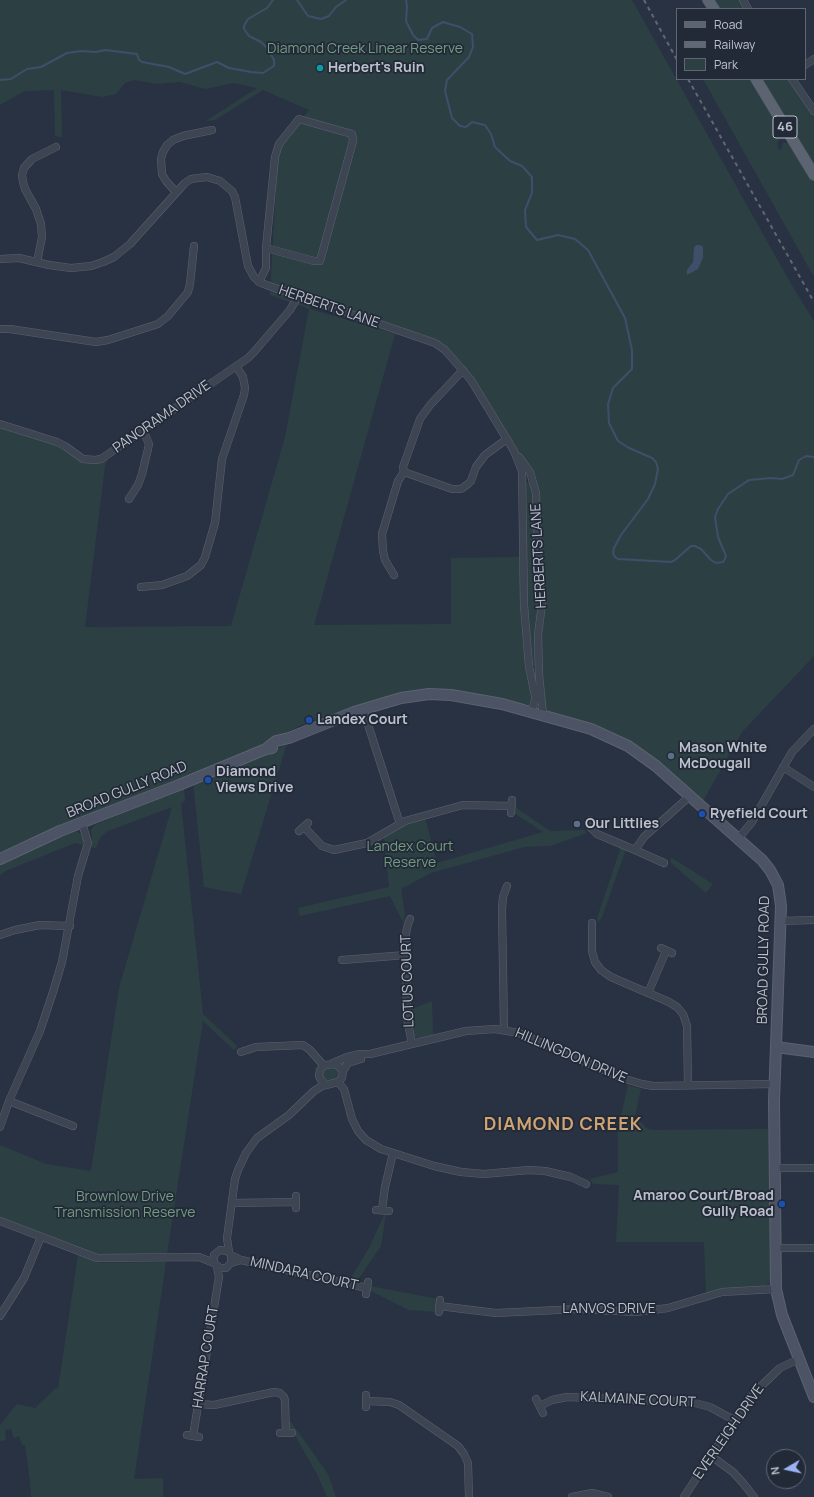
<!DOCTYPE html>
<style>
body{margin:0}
#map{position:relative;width:814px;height:1497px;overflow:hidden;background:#293242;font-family:Manrope,sans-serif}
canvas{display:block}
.legend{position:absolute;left:676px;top:8px;width:130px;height:72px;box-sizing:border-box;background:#222937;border:1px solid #5f6573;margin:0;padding:5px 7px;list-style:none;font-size:12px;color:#bbc0cc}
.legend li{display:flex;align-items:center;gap:8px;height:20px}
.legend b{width:20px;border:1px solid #5f6573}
.north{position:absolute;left:766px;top:1449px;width:40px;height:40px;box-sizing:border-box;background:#222937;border:1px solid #5f6573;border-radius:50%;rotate:261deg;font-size:11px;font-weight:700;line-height:16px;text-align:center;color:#bbc0cc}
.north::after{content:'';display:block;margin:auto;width:14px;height:18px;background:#9ab4f2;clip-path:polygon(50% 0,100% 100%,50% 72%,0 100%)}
</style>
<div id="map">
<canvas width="814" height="1497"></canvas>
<ul class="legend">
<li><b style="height:5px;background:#5c6371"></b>Road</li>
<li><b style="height:5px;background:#606878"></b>Railway</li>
<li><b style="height:11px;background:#2c4044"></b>Park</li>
</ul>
<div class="north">N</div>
</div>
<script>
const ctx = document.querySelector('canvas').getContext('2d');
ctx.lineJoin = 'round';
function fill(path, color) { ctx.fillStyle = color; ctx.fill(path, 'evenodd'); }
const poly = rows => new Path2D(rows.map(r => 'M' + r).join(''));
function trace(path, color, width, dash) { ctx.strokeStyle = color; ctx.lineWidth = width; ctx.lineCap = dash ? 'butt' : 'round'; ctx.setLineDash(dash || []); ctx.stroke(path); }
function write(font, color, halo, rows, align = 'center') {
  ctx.font = font + ' Manrope,sans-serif'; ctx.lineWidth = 3.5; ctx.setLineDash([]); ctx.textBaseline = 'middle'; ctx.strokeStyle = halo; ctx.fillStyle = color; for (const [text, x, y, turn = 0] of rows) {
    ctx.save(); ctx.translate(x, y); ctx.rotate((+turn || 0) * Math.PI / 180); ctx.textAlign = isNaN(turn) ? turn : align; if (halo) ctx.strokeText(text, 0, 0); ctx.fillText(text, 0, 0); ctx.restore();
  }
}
const green = poly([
 [0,0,632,0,791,284,814,321,814,656,742,732,703,801,655,758,632,742,608,730,549,711,545,708,536,665,532,666,527,621,526,483,531,482,538,496,520,454,475,379,442,343,350,311,314,295,310,309,395,334,314,625,451,624,451,558,521,557,533,697,531,702,528,704,523,705,412,693,367,702,301,725,291,730,286,736,270,743,0,856,0,428,60,447,84,463,97,463,110,456,105,465,85,627,231,626,285,437,309,309,270,295,278,150,309,110,263,90,215,120,206,121,257,88,234,83,205,89,180,82,157,84,134,80,125,83,116,94,102,97,61,90,62,137,55,136,54,90,25,91,0,105],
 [715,0,740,0,745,9,719,9],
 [703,79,752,79,780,129,779,139,777,144,779,150,782,149,782,146,783,143,788,143,791,144,814,181,814,277],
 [760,79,789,79,814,116,814,168],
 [287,743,241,894,204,887,193,782,275,749,282,747],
 [182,787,184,790,185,801,181,803,203,1014,237,1046,234,1050,203,1021,167,1254,97,1254,0,1217,0,1145,46,1164,91,1171,119,988,172,807,108,831,101,836,96,848,91,847,92,842,91,830,95,825],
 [515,807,550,831,584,830,587,833,550,846,524,847,431,873,401,889,405,915,403,922,390,896,300,916,298,908,389,887,384,837,407,824,425,818,437,863,543,832,514,813],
 [75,831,81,834,84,837,83,845,75,843,8,870,0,875,0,863,53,839],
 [621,847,626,849,602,917,599,921,597,921,598,915],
 [672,858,713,884,706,893,671,863,670,860],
 [432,1001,433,1035,420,1038,415,1037,414,1036,409,1010],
 [334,1066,340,1071,339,1076,337,1079,329,1080,325,1079,323,1077,323,1072,327,1068],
 [628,1085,641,1089,634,1120,641,1122,646,1128,651,1130,768,1129,770,1278,769,1283,765,1286,706,1294,704,1242,616,1242,619,1185,593,1184,590,1179,618,1172,618,1129],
 [385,1213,386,1213,381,1246,355,1284,351,1283,351,1278,370,1246],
 [78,1255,100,1263,166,1262,134,1479,163,1478,163,1497,31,1497,30,1481,25,1445,22,1445,19,1436,14,1438,11,1429,5,1430,6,1440,0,1441,0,1425,17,1404,35,1408,56,1388,58,1389],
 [370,1286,438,1299,436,1312,409,1310,369,1290],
 [288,1422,291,1422,328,1474,336,1497,327,1497,317,1474,293,1432,288,1428]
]);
const water = poly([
 [696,245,700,245,703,247,703,258,698,269,687,275,687,270,693,262,694,248]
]);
const stream = poly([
 [297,0,308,16,321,19,329,16,336,7,346,0],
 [406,0,407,6,406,21,413,35,418,40,427,39,432,28,443,22,460,27,472,34,473,47,469,57,447,80,445,91,452,118,460,126,466,127,472,122,485,125,491,134,495,147,510,161,522,166,532,177,532,193,525,210,526,227,537,240,558,235,575,239,588,250,625,318,632,350,632,369,613,388,608,404,609,423,618,441,629,448,652,458,656,462,658,469,655,484,648,499,621,535,614,548,613,553,615,557,618,559,671,562,675,560,691,546,695,546,701,549,711,560,716,563,723,562,725,559,726,556,718,537,715,517,718,509,728,494,749,480,771,478,782,479,793,475,799,460,806,456,814,457],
 [0,80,11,79,27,69,41,67,67,53,82,51,96,52,105,50,137,54,139,60,142,62,169,67,185,74,217,62,229,68,251,72,263,73,274,66,274,60,267,48,261,42,249,36,244,29,244,26,248,19,267,8,273,0]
]);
const street = poly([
 [743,0,748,9],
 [805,65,814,59],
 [792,79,814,111],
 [176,192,166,181,162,174,161,159,163,152,167,145,173,140,183,136,212,130],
 [266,248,314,261,320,261,353,141,352,134,299,119,279,144,275,157,266,248,266,268,259,282,269,286,435,343,445,350,471,380,514,451,522,471,524,605,529,666,535,696,535,701,531,711],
 [0,259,19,258,49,265,71,268,91,266,103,262,114,257,130,244,185,183,191,179,207,177,220,181,232,191,235,197,248,266,254,277,259,282],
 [37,262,42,237,41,224,36,209,25,189,23,182,22,175,24,168,32,159,56,147],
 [0,329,10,329,96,342,108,340,158,324,168,316,188,292,190,284,194,246],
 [463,370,430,405,420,419,403,467,404,472,452,489,461,489,468,484,471,481,476,467,485,455,507,439],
 [0,424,57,442,65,446,83,459,95,460,101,459,248,358,254,352,290,310,298,296],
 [519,457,530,472,536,493,538,576,542,604,538,635,539,675,543,715],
 [129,499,138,485,142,474,148,449,149,444,146,437,142,431],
 [394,575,385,560,383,551,382,534,398,481,404,472],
 [141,587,162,585,187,576,201,565,205,557,215,523,222,459,244,395,245,388,243,377,236,366],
 [363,709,400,824],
 [783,767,814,787],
 [511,813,512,800],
 [590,820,591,828,597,834,635,850,644,837,690,796],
 [304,827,322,846,334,850,367,843,405,821,463,805,512,806],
 [299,831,308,823],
 [738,839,752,822,792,752,814,729],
 [635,850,664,863],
 [410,919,408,924,406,933,407,1018,412,1044],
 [781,921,814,920],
 [592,923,592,951,595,962,601,970,611,977,669,1002,677,1007,683,1014,687,1026,688,1085],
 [0,935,15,930,40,925,70,926],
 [661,948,672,953],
 [342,960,406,955],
 [648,993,666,951],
 [504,1029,502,909,503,897,507,886],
 [241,1052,256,1047,303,1045,310,1050,324,1066],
 [333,1063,347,1057,360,1054,370,1054,466,1031,495,1029,519,1033,622,1078,642,1084,653,1086,775,1084],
 [343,1071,348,1063,361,1059],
 [338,1082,344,1089,352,1119,358,1131,366,1140,381,1149,434,1166,461,1172,484,1174,529,1170,545,1171,571,1177,586,1184],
 [9,1101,73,1126],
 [0,1127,9,1101,40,1031,53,992,62,962,78,876,88,843,82,823],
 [774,1168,814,1168],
 [296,1196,296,1208],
 [232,1203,296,1202],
 [376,1210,389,1211],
 [382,1210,385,1187,393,1153],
 [0,1221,97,1258,199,1257,214,1263],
 [775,1248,814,1248],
 [229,1252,227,1238,235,1179,238,1170,246,1153,257,1138,289,1115,314,1091,322,1086,338,1082,342,1078,343,1071,336,1064,325,1065,320,1070,319,1076,321,1080,326,1084,329,1084],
 [231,1255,241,1260,367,1288],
 [231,1263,231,1255,227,1251,220,1250,214,1255,214,1263,220,1268,226,1268,231,1263,241,1260],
 [366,1294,368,1282],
 [439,1306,496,1313,578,1309,636,1312,668,1308,722,1292,776,1289],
 [439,1312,440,1300],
 [0,1316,24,1278,41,1237],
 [366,1395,366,1407],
 [536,1399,543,1413],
 [366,1401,390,1402,399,1405,458,1446,464,1454,468,1463,469,1497],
 [198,1404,214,1405,274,1392,280,1393,284,1397,285,1401,286,1433],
 [540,1406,552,1400,567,1397,691,1402,710,1407,734,1420],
 [280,1433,292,1433],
 [187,1435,199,1437],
 [193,1436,219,1277,217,1267],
 [711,1456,733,1472,743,1483,754,1497],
 [572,1497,592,1493,608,1497],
 [684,1497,742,1409,756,1391,780,1368,799,1359]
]);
const secondary = poly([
 [266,749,276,741,289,738,354,712,401,698,429,694,451,695,502,704,591,729,628,746,656,766,762,860,770,870,778,885,781,906,774,1101,776,1289,782,1315,814,1397],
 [0,859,60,831,179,785,266,749,272,748],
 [776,1047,814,1052]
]);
const primary = poly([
 [708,0,714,9],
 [756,79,814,175]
]);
const rail = poly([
 [644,0,677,60],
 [688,79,814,302]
]);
const markers = [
 [320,68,4,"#0f9aa8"],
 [309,720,4,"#1a4fb4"],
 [671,756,4,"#5c6f8a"],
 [208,780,4,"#1a4fb4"],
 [702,814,4,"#1a4fb4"],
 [577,824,4,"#5c6f8a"],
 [782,1204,4,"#1a4fb4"]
];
const shields = [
 [785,127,24]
];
const shieldNames = [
 ["46",785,127]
];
const parkNames = [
 ["Diamond Creek Linear Reserve",365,49],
 ["Landex Court",410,847],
 ["Reserve",410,863],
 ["Brownlow Drive",125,1197],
 ["Transmission Reserve",125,1213]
];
const poiNames = [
 ["Herbert's Ruin",328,68],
 ["Landex Court",317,720],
 ["Mason White",679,748],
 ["McDougall",679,764],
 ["Diamond",216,772],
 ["Views Drive",216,788],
 ["Ryefield Court",710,814],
 ["Our Littlies",585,824],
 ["Amaroo Court/Broad",774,1196,"right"],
 ["Gully Road",774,1212,"right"]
];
const streetNames = [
 ["HERBERTS LANE",329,307,19],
 ["PANORAMA DRIVE",162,417,-35],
 ["HERBERTS LANE",539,556,-93],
 ["BROAD GULLY ROAD",127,790,-22],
 ["BROAD GULLY ROAD",764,960,-89],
 ["LOTUS COURT",408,981,-92],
 ["HILLINGDON DRIVE",571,1056,23],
 ["MINDARA COURT",304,1274,13],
 ["LANVOS DRIVE",609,1309],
 ["HARRAP COURT",206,1357,-81],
 ["KALMAINE COURT",638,1400,3],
 ["EVERLEIGH DRIVE",729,1432,-55]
];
const districtNames = [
 ["DIAMOND CREEK",563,1125]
];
fill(green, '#2c4044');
fill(water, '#404e6a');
trace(stream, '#404e6a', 2);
trace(street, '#5c626f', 8);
trace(secondary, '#5c626f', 12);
trace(primary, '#474d5b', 12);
trace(street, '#3d4452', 7);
trace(secondary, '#4c5364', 10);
trace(primary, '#5c6371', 11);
trace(rail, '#606878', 2, [4, 4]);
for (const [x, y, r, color] of markers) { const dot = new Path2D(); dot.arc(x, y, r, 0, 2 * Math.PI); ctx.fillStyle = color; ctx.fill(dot); trace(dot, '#222937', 1.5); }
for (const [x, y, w] of shields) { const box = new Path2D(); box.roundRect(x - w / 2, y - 11, w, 22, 3); ctx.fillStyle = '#222937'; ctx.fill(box); trace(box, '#bbc0cc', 1); }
write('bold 13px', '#bbc0cc', null, shieldNames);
write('14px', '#749b80', '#222937', parkNames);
write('bold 14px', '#bbc0cc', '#222937', poiNames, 'left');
write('14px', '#bbc0cc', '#222937', streetNames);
ctx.letterSpacing = '1px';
write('bold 18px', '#d0a372', '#222937', districtNames);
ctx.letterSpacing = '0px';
</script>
